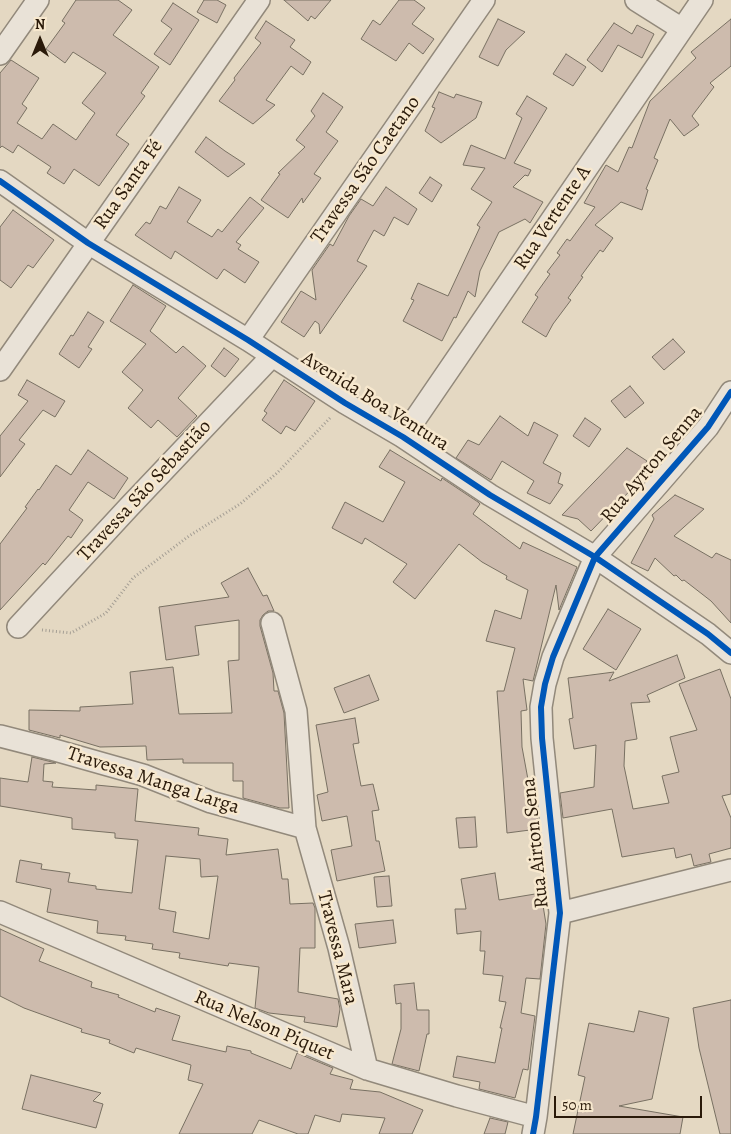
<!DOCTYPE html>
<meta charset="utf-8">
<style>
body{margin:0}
#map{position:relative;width:731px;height:1134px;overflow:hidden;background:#e4d8c2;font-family:Alegreya,serif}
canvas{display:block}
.north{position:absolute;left:15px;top:15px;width:50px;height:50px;-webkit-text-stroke:4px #f7e8ce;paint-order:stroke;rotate:0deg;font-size:14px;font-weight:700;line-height:20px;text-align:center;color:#2a1a0a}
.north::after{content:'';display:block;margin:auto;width:18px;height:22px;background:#2a1a0a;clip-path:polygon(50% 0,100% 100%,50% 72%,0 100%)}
.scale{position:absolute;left:554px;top:1096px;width:148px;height:22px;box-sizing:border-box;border:2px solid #2a1a0a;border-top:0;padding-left:6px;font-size:15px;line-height:18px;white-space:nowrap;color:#2a1a0a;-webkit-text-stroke:4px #f7e8ce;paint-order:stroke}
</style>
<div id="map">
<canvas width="731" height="1134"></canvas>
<div class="north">N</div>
<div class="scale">50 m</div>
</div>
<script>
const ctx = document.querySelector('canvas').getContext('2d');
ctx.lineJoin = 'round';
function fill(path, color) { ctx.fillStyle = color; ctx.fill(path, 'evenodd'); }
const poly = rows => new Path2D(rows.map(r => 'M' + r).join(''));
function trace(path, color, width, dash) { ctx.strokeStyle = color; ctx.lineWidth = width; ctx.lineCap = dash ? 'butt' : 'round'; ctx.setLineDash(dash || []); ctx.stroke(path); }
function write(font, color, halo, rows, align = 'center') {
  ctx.font = font + ' Alegreya,serif'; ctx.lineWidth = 5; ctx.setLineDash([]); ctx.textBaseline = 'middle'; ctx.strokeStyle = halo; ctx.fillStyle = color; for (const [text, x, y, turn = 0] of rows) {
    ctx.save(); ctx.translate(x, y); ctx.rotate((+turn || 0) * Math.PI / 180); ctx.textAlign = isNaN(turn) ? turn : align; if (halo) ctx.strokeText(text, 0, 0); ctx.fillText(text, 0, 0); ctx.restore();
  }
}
const building = poly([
 [76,0,118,0,132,10,113,35,159,67,141,93,145,96,116,135,129,144,99,186,74,169,64,184,47,173,51,167,18,145,13,153,2,146,0,148,0,73,11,60,39,78,22,104,27,108,17,123,42,139,53,124,76,140,95,113,82,103,106,73,73,52,65,63,46,49,65,23,62,21,76,0],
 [204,0,217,0,226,5,217,23,197,12,204,0],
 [284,0,331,0,315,19,311,16,308,21,284,0],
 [399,0,414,0,425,8,412,24,434,39,423,54,409,43,396,61,361,39,373,20,380,25,399,0],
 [173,3,199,20,170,65,154,54,172,29,161,21,173,3],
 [498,19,525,32,506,50,498,66,479,57,498,19],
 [731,19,731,66,710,83,714,87,692,116,699,125,684,136,670,119,654,158,658,160,646,189,648,190,642,210,621,202,595,225,613,238,603,252,600,250,581,276,583,277,568,298,571,300,553,324,546,337,522,322,538,297,535,295,550,274,547,272,560,255,557,253,567,239,570,241,595,207,584,203,606,165,618,172,629,147,632,148,650,101,696,58,691,52,731,19],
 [266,21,295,40,290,47,311,62,303,75,291,66,266,100,275,105,253,124,219,101,235,80,234,78,261,43,255,38,266,21],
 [614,23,632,34,637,25,654,34,642,58,618,45,602,72,587,60,614,23],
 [566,54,586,67,573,86,553,74,566,54],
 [439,92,454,98,456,94,482,102,476,118,441,143,425,131,435,108,432,107,439,92],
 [323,93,343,107,326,132,338,141,314,174,321,178,303,203,302,198,288,218,261,200,280,174,278,173,305,147,296,140,315,116,311,111,323,93],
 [527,96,547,108,514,163,531,170,528,176,525,175,513,187,543,202,530,223,525,219,499,232,480,271,475,297,468,291,456,318,454,317,442,341,403,321,414,300,411,299,418,283,448,296,480,227,477,225,492,202,471,189,485,168,463,165,471,145,505,159,522,118,516,114,527,96],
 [206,137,225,151,245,164,228,177,195,152,206,137],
 [430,177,442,185,432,202,419,193,430,177],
 [179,187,201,200,187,222,212,237,218,229,222,232,250,197,264,208,236,242,241,245,238,249,259,262,245,283,224,269,217,279,175,251,171,259,135,235,146,222,150,224,160,206,166,209,179,187],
 [386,187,417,209,408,225,394,217,384,236,374,230,357,261,367,266,320,334,319,324,315,321,304,337,281,322,301,291,316,300,312,270,330,244,333,246,349,216,361,199,373,206,386,187],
 [13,210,54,240,33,268,28,265,11,288,0,280,0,227,13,210],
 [133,285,166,306,150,331,176,353,183,346,206,366,178,398,197,416,177,437,158,420,151,428,128,408,143,390,122,372,146,344,110,321,133,285],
 [88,312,104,322,88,347,92,349,79,368,59,354,71,335,73,336,88,312],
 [673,339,685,352,664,370,652,357,673,339],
 [224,348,239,359,225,377,211,366,224,348],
 [27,380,65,401,55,417,43,410,19,440,25,444,0,477,0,436,28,401,18,395,27,380],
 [284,380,315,401,295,431,286,426,281,434,262,420,267,413,264,411,284,380],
 [630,386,644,403,625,418,611,401,630,386],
 [500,416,528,436,534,422,558,435,543,463,561,473,558,483,563,485,550,504,527,493,534,481,502,461,491,480,456,458,468,440,479,445,500,416],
 [585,418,601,429,589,447,573,436,585,418],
 [627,448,647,461,644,466,649,471,591,531,578,519,562,515,627,448],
 [88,450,128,478,114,499,88,482,69,510,83,520,71,538,68,536,45,565,43,563,0,610,0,544,27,508,25,507,38,489,39,490,56,465,71,475,88,450],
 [390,450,441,481,442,478,478,502,480,504,473,514,520,549,523,542,577,567,559,610,556,585,533,681,523,679,527,710,521,711,522,747,529,785,534,785,539,835,530,835,530,830,507,833,497,691,504,691,515,648,486,641,495,610,521,619,528,590,506,579,507,576,482,562,459,544,415,599,393,582,407,564,365,538,362,544,332,528,345,502,383,522,405,482,379,467,390,450],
 [675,495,704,509,674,536,712,558,716,553,731,560,731,623,711,601,684,580,682,581,676,575,674,576,655,558,648,571,631,563,654,519,652,515,675,495],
 [248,568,263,596,267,595,274,611,268,611,263,615,260,620,260,626,273,673,274,691,278,691,284,713,289,808,280,808,243,798,243,781,233,781,233,763,183,763,183,759,147,760,146,746,100,747,60,735,60,738,29,730,29,710,80,711,80,707,133,704,130,672,173,667,179,714,232,713,228,661,239,660,239,620,195,626,199,655,166,660,159,607,229,597,221,583,248,568],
 [608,609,641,629,616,670,583,649,608,609],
 [677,655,685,678,647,695,650,702,631,703,637,739,625,741,624,766,633,809,669,803,662,776,679,772,670,737,697,730,679,684,720,669,731,699,731,794,722,796,731,818,731,848,709,854,711,862,694,866,691,854,676,858,674,848,622,857,612,809,563,818,560,793,594,787,596,745,574,749,569,719,573,718,568,678,614,672,609,681,677,655],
 [369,675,379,700,344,713,334,688,369,675],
 [355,718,359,743,353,744,361,786,373,784,379,810,372,811,376,841,379,841,385,871,337,881,331,850,352,846,347,816,322,821,317,795,328,792,316,725,355,718],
 [32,757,56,763,44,764,43,781,53,782,52,787,96,790,96,785,138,789,135,821,199,828,198,835,228,839,226,855,278,849,282,879,288,879,290,904,313,903,315,908,315,948,300,948,298,992,338,999,340,1009,337,1027,304,1022,305,1017,269,1013,255,1008,259,967,229,963,228,966,179,958,180,953,152,949,153,944,125,940,126,936,97,933,98,921,47,912,51,889,16,882,20,860,42,864,41,869,70,873,68,882,96,886,96,889,132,893,138,840,115,838,115,833,72,829,72,818,0,806,0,778,28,782,32,757],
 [166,856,200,859,201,877,218,876,209,939,173,932,176,912,159,909,166,856],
 [475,817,477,847,459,848,456,818,475,817],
 [495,873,499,900,541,893,546,924,540,979,526,978,521,1013,535,1016,528,1070,523,1069,515,1098,479,1089,480,1082,453,1077,457,1056,495,1063,502,1028,500,1028,506,1002,499,1001,503,976,483,974,485,951,480,951,481,931,457,934,455,909,466,909,461,879,495,873],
 [389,876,392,906,377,907,374,877,389,876],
 [393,920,396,943,359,948,355,924,393,920],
 [0,929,44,949,39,961,92,982,91,987,119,995,118,997,155,1012,156,1008,180,1016,172,1040,226,1052,227,1046,251,1051,251,1053,291,1069,297,1053,333,1068,330,1074,353,1080,350,1089,380,1092,423,1110,412,1134,379,1134,385,1118,342,1114,340,1122,315,1115,308,1134,298,1134,259,1120,252,1134,179,1134,203,1084,188,1080,191,1065,136,1048,134,1053,109,1043,110,1040,81,1032,82,1029,24,1008,0,996,0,929],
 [414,983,417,1010,429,1010,429,1034,427,1034,419,1071,392,1064,401,1029,401,1003,396,1004,394,985,414,983],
 [731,1000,731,1134,720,1134,699,1048,693,1008,731,1000],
 [639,1011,669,1018,652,1099,619,1106,683,1117,680,1134,573,1134,585,1077,578,1075,589,1023,634,1032,639,1011],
 [31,1075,101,1093,93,1101,103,1104,96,1128,22,1109,31,1075],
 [490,1118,508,1122,505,1134,484,1134,490,1118]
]);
const path = poly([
 [42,630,71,633,106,613,133,578,189,536,240,504,277,473,331,417]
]);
const minor = poly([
 [636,0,682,29],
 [0,54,38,0],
 [0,181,88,243,248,340,345,403,403,437,490,495,595,557,708,634,731,653],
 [248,340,484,0],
 [0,370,259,0],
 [403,437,702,0],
 [272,623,296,711,305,828,339,948,367,1069],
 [18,627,128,508,272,356],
 [0,736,51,749,143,775,211,802,305,828],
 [0,912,367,1069,457,1096,536,1117],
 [560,913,731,870],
 [533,1134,536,1117,560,913,542,738,541,707,545,684,553,657,595,557,708,427,731,392]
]);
const cycleway = poly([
 [0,181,88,243,248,340,345,403,403,437,490,495,595,557,708,634,731,653],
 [533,1134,536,1117,560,913,542,738,541,707,545,684,553,657,595,557,708,427,731,392]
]);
const streetNames = [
 ["Travessa São Caetano",366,170,-55],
 ["Rua Santa Fé",129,185,-55],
 ["Rua Vertente A",553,218,-56],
 ["Avenida Boa Ventura",375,402,32],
 ["Rua Ayrton Senna",652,465,-50],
 ["Travessa São Sebastião",145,491,-47],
 ["Travessa Manga Larga",153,781,18],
 ["Rua Airton Sena",536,843,-96],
 ["Travessa Mara",337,948,76],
 ["Rua Nelson Piquet",264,1026,23]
];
fill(building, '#cdbbad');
trace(building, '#787062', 1);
trace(minor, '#92897b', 24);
trace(path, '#a49e94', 3, [1, 2.5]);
trace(minor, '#e9e2d7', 21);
trace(cycleway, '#0057b8', 6);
write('20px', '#2a1a0a', '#f7e8ce', streetNames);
</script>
